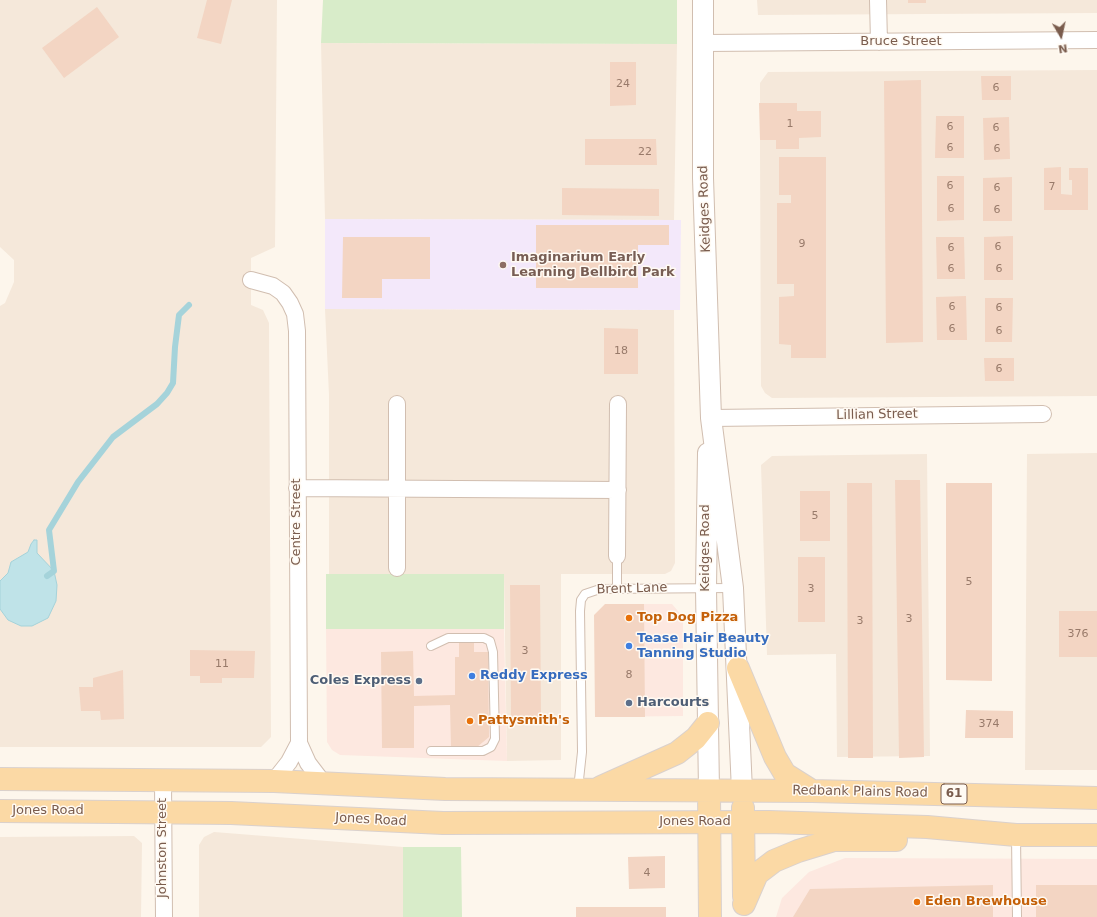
<!DOCTYPE html>
<style>
body{margin:0}
#map{position:relative;width:1097px;height:917px;overflow:hidden;background:#fdf6ec;font-family:"DejaVu Sans",sans-serif}
canvas{display:block}
.north{position:absolute;left:1041px;top:16px;width:40px;height:40px;-webkit-text-stroke:3px #fffaf3;paint-order:stroke;rotate:171deg;font-size:11px;font-weight:700;line-height:16px;text-align:center;color:#7a5c4d}
.north::after{content:'';display:block;margin:auto;width:14px;height:18px;background:#7a5c4d;clip-path:polygon(50% 0,100% 100%,50% 72%,0 100%)}
</style>
<div id="map">
<canvas width="1097" height="917"></canvas>
<div class="north">N</div>
</div>
<script>
const ctx = document.querySelector('canvas').getContext('2d');
ctx.lineJoin = 'round';
function fill(path, color) { ctx.fillStyle = color; ctx.fill(path, 'evenodd'); }
const poly = rows => new Path2D(rows.map(r => 'M' + r).join(''));
function trace(path, color, width, dash) { ctx.strokeStyle = color; ctx.lineWidth = width; ctx.lineCap = dash ? 'butt' : 'round'; ctx.setLineDash(dash || []); ctx.stroke(path); }
function write(font, color, halo, rows, align = 'center') {
  ctx.font = font + ' "DejaVu Sans",sans-serif'; ctx.lineWidth = 3; ctx.setLineDash([]); ctx.textBaseline = 'middle'; ctx.strokeStyle = halo; ctx.fillStyle = color; for (const [text, x, y, turn = 0] of rows) {
    ctx.save(); ctx.translate(x, y); ctx.rotate((+turn || 0) * Math.PI / 180); ctx.textAlign = isNaN(turn) ? turn : align; if (halo) ctx.strokeText(text, 0, 0); ctx.fillText(text, 0, 0); ctx.restore();
  }
}
const residential = poly([
 [0,0,277,0,275,247,251,258,251,305,263,310,269,323,271,737,261,747,0,747,0,306,5,303,14,282,14,260,0,247],
 [757,0,1097,0,1097,13,758,15],
 [321,43,677,44,674,220,325,219],
 [1097,70,1097,396,772,398,765,393,761,386,760,151,760,83,768,72],
 [325,309,674,310,675,563,671,571,665,574,561,574,561,760,507,761,504,575,329,575,329,395],
 [1097,453,1097,770,1025,770,1027,454],
 [927,454,930,756,837,757,836,654,767,655,761,465,772,456],
 [214,832,403,847,403,917,199,917,199,845,204,837],
 [134,836,142,843,141,917,0,917,0,837]
]);
const commercial = poly([
 [605,604,672,604,683,617,683,716,595,717],
 [326,629,504,629,507,761,340,755,332,750,327,742],
 [845,858,1097,859,1097,917,776,917,782,898,809,872]
]);
const education = poly([
 [325,219,681,220,680,310,325,309]
]);
const green = poly([
 [323,0,677,0,677,44,321,43],
 [326,574,504,574,504,629,326,629],
 [403,847,461,847,462,917,403,917]
]);
const water = poly([
 [34,540,37,540,37,553,54,571,57,585,56,601,48,618,32,626,21,626,8,620,0,609,0,581,8,573,11,562,28,552,31,544,34,540]
]);
const stream = poly([
 [47,576,54,571,49,530,78,482,113,437,157,404,167,393,173,383,175,347,179,315,189,305]
]);
const building = poly([
 [207,0,232,0,221,44,197,38],
 [908,0,926,0,926,3,908,3],
 [97,7,119,37,64,78,42,48],
 [610,62,636,62,636,105,610,106],
 [981,76,1011,76,1011,100,982,100],
 [921,80,923,342,886,343,884,81],
 [759,103,797,103,797,111,821,111,821,137,799,138,799,149,776,149,776,140,760,140],
 [936,116,964,116,964,158,935,158],
 [1009,117,1010,159,984,160,983,118],
 [585,139,656,139,657,165,585,165],
 [779,157,826,157,826,358,791,358,791,345,779,344,779,297,794,296,794,284,777,284,777,203,791,203,791,195,779,195],
 [1061,167,1061,194,1072,195,1072,180,1069,180,1069,168,1088,168,1088,210,1044,210,1044,168],
 [937,176,964,176,964,220,937,221],
 [1012,177,1012,221,983,221,983,178],
 [562,188,659,189,659,216,562,215],
 [536,225,669,225,669,245,638,245,638,288,536,288],
 [1013,236,1013,280,984,280,984,237],
 [343,237,430,237,430,279,382,279,382,298,342,298],
 [936,237,964,237,965,279,937,279],
 [966,296,967,340,937,340,936,297],
 [985,298,1013,298,1012,342,985,342],
 [604,328,638,329,638,374,604,374],
 [984,358,1014,358,1014,381,985,381],
 [895,480,920,480,924,757,899,758],
 [847,483,872,483,873,758,848,758],
 [946,483,992,483,992,681,946,680],
 [800,491,830,491,830,541,800,541],
 [798,557,825,557,825,622,798,622],
 [510,585,540,585,541,717,511,717],
 [605,604,644,604,645,717,595,717,594,615],
 [1059,611,1097,611,1097,657,1059,657],
 [459,642,474,642,474,652,488,652,489,737,477,747,451,748,450,705,414,706,414,748,382,748,381,652,413,651,414,696,455,695,455,657,459,657],
 [190,650,255,651,254,678,222,678,222,683,200,683,200,676,190,676],
 [123,670,124,719,101,720,100,711,81,711,79,687,93,687,93,678],
 [966,710,1013,711,1013,738,965,738],
 [665,856,665,888,629,889,628,857],
 [993,885,993,917,793,917,810,889],
 [1036,885,1097,885,1097,917,1036,917],
 [576,907,666,907,666,917,576,917]
]);
const service = poly([
 [617,588,617,556],
 [431,751,483,751,491,747,495,739,493,652,490,641,484,638,448,638,431,646],
 [578,789,582,752,580,611,581,600,585,594,600,589,732,588],
 [1016,836,1017,917]
]);
const minor = poly([
 [878,0,879,42],
 [704,43,1097,40],
 [251,280,273,286,283,293,290,303,295,314,297,331,299,743,289,762,274,781],
 [711,418,1043,414],
 [297,488,618,490],
 [617,556,618,404],
 [397,568,397,404],
 [299,743,308,763,324,784],
 [163,780,164,917]
]);
const tertiary = poly([
 [703,0,703,178,711,418,733,588,742,791],
 [708,453,706,588,709,791]
]);
const primary = poly([
 [738,668,775,757,785,774,812,791],
 [0,779,274,781,445,789,812,791,1097,798],
 [601,787,677,753,696,738,708,723],
 [709,791,710,917],
 [743,808,744,896],
 [0,811,231,813,443,823,769,822,927,827,1016,835,1097,835],
 [744,904,757,874,774,861,798,851,834,840,896,840]
]);
const markers = [
 [503,265,4,"#8d6e63"],
 [629,618,4,"#e8710a"],
 [629,646,4,"#3f7fe0"],
 [472,676,4,"#3f7fe0"],
 [419,681,4,"#5c6f8a"],
 [629,703,4,"#5c6f8a"],
 [470,721,4,"#e8710a"],
 [917,902,4,"#e8710a"]
];
const numberNames = [
 ["24",623,84],
 ["6",996,88],
 ["1",790,124],
 ["6",950,127],
 ["6",996,128],
 ["6",950,148],
 ["6",997,149],
 ["22",645,152],
 ["6",950,186],
 ["7",1052,187],
 ["6",997,188],
 ["6",951,209],
 ["6",997,210],
 ["9",802,244],
 ["6",998,247],
 ["6",951,248],
 ["6",951,269],
 ["6",999,269],
 ["6",952,307],
 ["6",999,308],
 ["6",952,329],
 ["6",999,331],
 ["18",621,351],
 ["6",999,369],
 ["5",815,516],
 ["5",969,582],
 ["3",811,589],
 ["3",909,619],
 ["3",860,621],
 ["376",1078,634],
 ["3",525,651],
 ["11",222,664],
 ["8",629,675],
 ["374",989,724],
 ["4",647,873]
];
const shields = [
 [954,794,26]
];
const shieldNames = [
 ["61",954,794]
];
const streetNames = [
 ["Bruce Street",901,42],
 ["Keidges Road",705,209,-92],
 ["Lillian Street",877,415,-1],
 ["Centre Street",297,522,-90],
 ["Keidges Road",706,548,-90],
 ["Brent Lane",632,589,-2],
 ["Redbank Plains Road",860,792,1],
 ["Jones Road",48,811],
 ["Jones Road",371,820,3],
 ["Jones Road",695,822],
 ["Johnston Street",163,848,-90]
];
const educationNames = [
 ["Imaginarium Early",511,258],
 ["Learning Bellbird Park",511,273]
];
const foodNames = [
 ["Top Dog Pizza",637,618],
 ["Pattysmith's",478,721],
 ["Eden Brewhouse",925,902]
];
const shopNames = [
 ["Tease Hair Beauty",637,639],
 ["Tanning Studio",637,654],
 ["Reddy Express",480,676]
];
const serviceNames = [
 ["Coles Express",411,681],
 ["Harcourts",637,703,"left"]
];
fill(residential, '#f5e8da');
fill(commercial, '#fde8e0');
fill(education, '#f3e8fa');
fill(green, '#d8ecc9');
fill(water, '#bfe3e8');
trace(water, '#a5d3da', 1);
trace(stream, '#a5d3da', 6);
fill(building, '#f3d5c3');
trace(service, '#d1beb0', 10);
trace(minor, '#d1beb0', 18);
trace(tertiary, '#d1beb0', 22);
trace(primary, '#dad1cd', 24);
trace(service, '#fff', 8);
trace(minor, '#fff', 16);
trace(tertiary, '#fff', 20);
trace(primary, '#fbd9a5', 22);
for (const [x, y, r, color] of markers) { const dot = new Path2D(); dot.arc(x, y, r, 0, 2 * Math.PI); ctx.fillStyle = color; ctx.fill(dot); trace(dot, '#fffaf3', 1.5); }
write('11px', '#987a6a', null, numberNames);
for (const [x, y, w] of shields) { const box = new Path2D(); box.roundRect(x - w / 2, y - 10, w, 20, 3); ctx.fillStyle = '#fffaf3'; ctx.fill(box); trace(box, '#7a5c4d', 1); }
write('bold 12px', '#7a5c4d', null, shieldNames);
write('13px', '#7a5c4d', '#fffaf3', streetNames);
write('bold 13px', '#785e54', '#fffaf3', educationNames, 'left');
write('bold 13px', '#c56008', '#fffaf3', foodNames, 'left');
write('bold 13px', '#366cbe', '#fffaf3', shopNames, 'left');
write('bold 13px', '#4e5e75', '#fffaf3', serviceNames, 'right');
</script>
